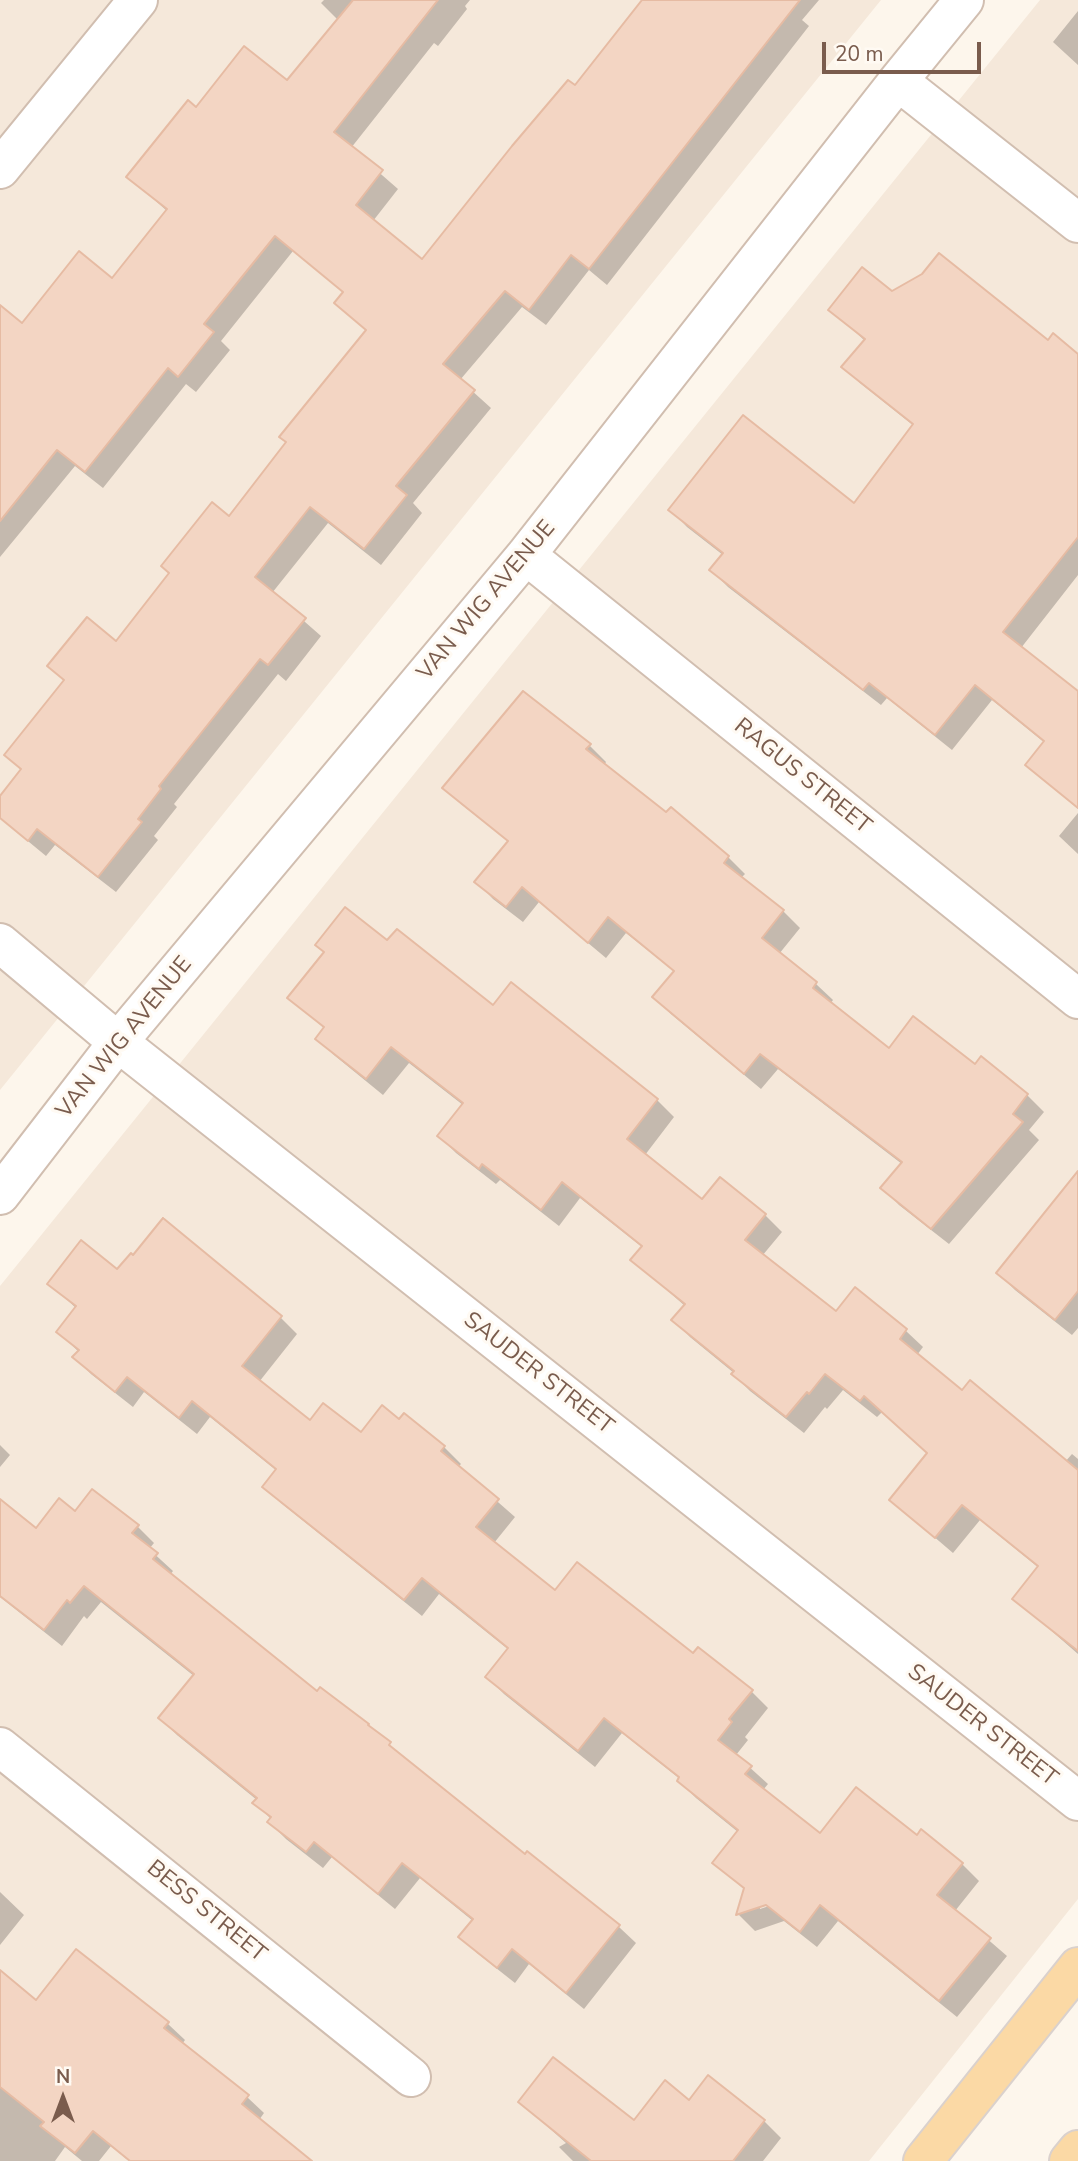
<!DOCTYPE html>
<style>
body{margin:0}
#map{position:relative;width:1078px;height:2161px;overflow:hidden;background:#fdf6ec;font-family:"Nunito Sans",sans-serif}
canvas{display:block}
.north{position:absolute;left:28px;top:2063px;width:70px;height:70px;-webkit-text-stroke:5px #fffaf3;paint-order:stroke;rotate:0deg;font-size:19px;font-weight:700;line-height:28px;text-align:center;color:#7a5c4d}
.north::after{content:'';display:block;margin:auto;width:24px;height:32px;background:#7a5c4d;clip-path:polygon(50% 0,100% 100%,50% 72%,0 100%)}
.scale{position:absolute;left:822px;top:42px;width:159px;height:32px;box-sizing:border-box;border:4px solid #7a5c4d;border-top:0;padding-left:9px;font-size:21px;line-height:24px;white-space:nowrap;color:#7a5c4d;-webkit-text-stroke:5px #fffaf3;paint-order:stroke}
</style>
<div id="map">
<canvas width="1078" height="2161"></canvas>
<div class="north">N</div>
<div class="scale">20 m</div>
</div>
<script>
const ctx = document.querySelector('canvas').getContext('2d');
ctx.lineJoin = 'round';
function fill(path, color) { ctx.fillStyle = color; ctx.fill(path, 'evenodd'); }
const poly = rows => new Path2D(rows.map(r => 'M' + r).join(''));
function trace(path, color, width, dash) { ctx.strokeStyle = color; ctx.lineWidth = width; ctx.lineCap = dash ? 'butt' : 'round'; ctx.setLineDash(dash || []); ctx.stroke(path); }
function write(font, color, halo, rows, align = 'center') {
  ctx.font = font + ' "Nunito Sans",sans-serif'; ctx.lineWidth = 6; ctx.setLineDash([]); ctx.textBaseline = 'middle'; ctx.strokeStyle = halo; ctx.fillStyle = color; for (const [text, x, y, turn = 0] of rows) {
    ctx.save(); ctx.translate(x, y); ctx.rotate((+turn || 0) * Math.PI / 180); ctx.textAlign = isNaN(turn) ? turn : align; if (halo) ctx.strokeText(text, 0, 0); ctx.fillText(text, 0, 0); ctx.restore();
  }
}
const residential = poly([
 [0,0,881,0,0,1090],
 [1040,0,1078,0,1078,1899,869,2161,0,2161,0,1286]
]);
const shadow = poly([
 [324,0,470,0,465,6,467,9,438,46,434,43,351,148,398,189,373,221,420,261,568,82,575,88,644,0,819,0,802,20,809,26,607,285,589,270,546,325,522,307,460,380,491,408,413,503,422,513,381,565,328,523,272,593,321,636,286,681,278,674,174,804,177,807,154,836,158,840,116,892,55,845,46,856,0,818,0,799,22,771,7,755,65,682,49,666,116,643,230,518,287,443,367,331,336,302,344,293,293,251,221,341,230,350,196,392,186,384,103,488,75,466,0,557,0,332,23,326,113,280,167,211,129,177,196,109,287,82,338,20,321,3],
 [1078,11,1078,65,1053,42],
 [892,293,1048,342,1078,356,1078,575,1021,648,1078,693,1078,809,1027,765,1045,743,992,700,952,750,887,698,881,705,728,587,711,570,723,555,687,527,671,510,854,505,914,426,860,383,844,367,865,341,831,309],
 [589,745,606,762,604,765,667,815,728,857,745,874,741,878,783,911,800,928,779,954,816,984,833,1000,830,1004,889,1050,975,1066,981,1059,1027,1095,1044,1112,1029,1130,1039,1140,949,1244,899,1205,883,1188,902,1164,778,1069,761,1089,671,1014,655,997,675,972,626,933,606,958,539,902,523,922,493,899,477,882,509,842,461,804,444,788],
 [1078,813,1078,854,1059,836],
 [387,943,493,1007,511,985,657,1100,674,1117,645,1155,702,1201,765,1215,782,1232,762,1256,836,1313,856,1289,906,1331,923,1347,917,1355,963,1393,1065,1462,1072,1454,1078,1459,1078,1654,1015,1599,1039,1568,980,1520,953,1553,891,1500,929,1454,882,1412,877,1417,843,1390,827,1409,825,1407,804,1433,750,1391,733,1374,734,1373,690,1337,674,1320,685,1306,633,1260,642,1247,580,1198,559,1226,500,1180,496,1184,456,1153,439,1136,463,1105,409,1063,383,1095,334,1055,318,1039,325,1029,290,998],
 [1078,1212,1078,1328,1072,1335,1015,1290,998,1273],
 [118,1272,280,1317,297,1334,259,1382,311,1422,361,1435,399,1422,444,1447,461,1464,458,1467,515,1517,494,1543,555,1592,693,1656,752,1692,768,1708,745,1737,748,1740,736,1755,768,1784,763,1790,821,1835,917,1837,962,1864,979,1881,955,1911,1007,1956,957,2017,838,1921,817,1947,784,1921,755,1931,738,1914,745,1890,714,1863,738,1832,696,1798,679,1781,680,1779,622,1733,595,1767,504,1694,487,1677,509,1650,439,1594,422,1616,281,1503,264,1487,277,1471,210,1417,197,1434,144,1392,133,1407,91,1374,74,1357,79,1352,58,1332,77,1309,49,1283],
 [775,1904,760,1909,760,1905],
 [0,1445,10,1455,0,1467],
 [0,1501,36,1530,75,1513,137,1526,154,1543,149,1549,173,1571,170,1575,317,1694,321,1689,368,1725,406,1760,525,1856,527,1853,619,1927,636,1943,584,2009,529,1964,515,1983,477,1953,460,1937,473,1921,420,1878,395,1909,332,1857,323,1868,286,1839,269,1822,271,1819,255,1803,257,1800,177,1735,160,1718,194,1676,101,1602,87,1619,84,1616,62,1646,0,1597],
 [0,1892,24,1915,0,1945],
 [77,1952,168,2024,185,2040,182,2044,247,2097,264,2113,259,2120,309,2161,129,2161,111,2146,99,2161,82,2161,65,2147,55,2161,0,2161,0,1973,36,2002],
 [708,2078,764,2121,781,2138,763,2161,573,2161,559,2147,566,2143,520,2102,634,2123,689,2102]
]);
const building = poly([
 [353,0,438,0,334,132,383,170,356,205,422,259,512,146,568,80,575,85,642,0,800,0,589,269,571,255,529,310,505,291,443,364,475,390,396,486,407,495,364,549,310,507,255,577,306,618,268,665,260,659,159,786,161,789,138,819,142,822,98,877,37,829,28,841,0,818,0,796,21,769,4,755,64,680,47,666,87,617,116,641,169,573,161,566,212,502,229,516,286,442,279,437,366,330,334,303,343,292,275,236,204,324,214,332,178,377,168,368,85,472,57,450,0,521,0,305,22,323,79,251,112,278,167,209,126,177,188,100,196,107,244,46,287,80,353,0],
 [939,253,1048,340,1053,333,1078,354,1078,537,1003,632,1078,691,1078,808,1025,765,1044,741,975,685,935,735,869,683,863,690,709,570,723,553,668,510,743,415,854,503,913,424,841,367,865,339,828,310,862,267,892,291,922,274,939,253],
 [523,691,591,744,586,749,666,812,671,807,729,856,724,863,784,910,762,938,817,982,813,988,889,1048,913,1016,975,1064,981,1056,1028,1094,1013,1114,1023,1122,931,1229,880,1188,902,1162,760,1054,744,1074,652,997,674,971,608,917,588,943,522,887,506,907,474,882,508,841,442,788,523,691],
 [345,907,387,940,397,929,493,1005,511,982,658,1099,627,1139,702,1199,720,1177,766,1214,745,1240,836,1311,855,1287,907,1329,900,1339,962,1390,970,1380,1078,1470,1078,1651,1012,1599,1038,1566,962,1505,935,1538,889,1500,927,1453,864,1396,860,1401,825,1374,809,1394,807,1392,786,1417,731,1374,734,1371,671,1320,685,1304,630,1260,642,1246,562,1182,541,1210,482,1164,479,1169,437,1136,463,1103,391,1047,366,1079,315,1039,324,1027,287,998,324,952,315,945,345,907],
 [1078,1171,1078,1291,1055,1320,996,1273,1078,1171],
 [163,1218,282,1316,242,1366,310,1420,323,1403,361,1432,382,1405,399,1419,404,1413,445,1446,441,1451,499,1499,476,1527,555,1590,577,1562,693,1653,698,1647,753,1690,729,1719,732,1722,718,1740,752,1766,745,1774,820,1833,856,1787,917,1835,921,1829,963,1863,937,1895,991,1938,939,2001,820,1905,800,1932,766,1905,736,1915,744,1888,712,1863,738,1830,677,1781,679,1777,604,1718,578,1751,485,1677,508,1648,422,1578,404,1600,262,1487,276,1469,192,1401,179,1418,127,1377,115,1392,72,1357,79,1350,56,1332,76,1306,47,1284,81,1240,117,1269,131,1253,133,1255,163,1218],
 [92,1489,139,1525,132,1533,158,1553,153,1559,317,1691,320,1687,369,1724,368,1725,391,1742,389,1745,525,1854,527,1851,620,1925,566,1993,512,1949,497,1968,458,1937,473,1919,402,1863,378,1894,314,1842,306,1852,267,1822,271,1817,252,1803,257,1798,158,1718,194,1674,84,1586,70,1603,67,1600,44,1630,0,1596,0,1499,36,1528,59,1498,75,1511,92,1489],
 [76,1949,169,2022,164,2028,249,2095,242,2104,312,2161,130,2161,93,2131,75,2153,40,2126,44,2122,0,2087,0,1970,36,2000,76,1949],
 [553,2057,634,2120,665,2080,689,2100,708,2075,765,2120,733,2161,591,2161,518,2102,553,2057]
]);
const minor = poly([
 [898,81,1078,223],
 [0,169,138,0],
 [526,555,1078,999],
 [0,943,118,1042,1078,1801],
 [0,1195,118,1042,526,555,898,81,964,0],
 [0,1747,411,2077]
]);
const major = poly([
 [923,2161,1078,1967],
 [1069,2161,1078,2150]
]);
const streetNames = [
 ["VAN WIG AVENUE",487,601,-50],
 ["RAGUS STREET",802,777,39],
 ["VAN WIG AVENUE",125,1038,-51],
 ["SAUDER STREET",538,1374,38],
 ["SAUDER STREET",982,1726,38],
 ["BESS STREET",206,1912,39]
];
fill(residential, '#f5e8da');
fill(shadow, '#0003');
fill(building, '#f3d5c3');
trace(building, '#e6bba3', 2);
trace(minor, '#d1beb0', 42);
trace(major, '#dad1cd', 42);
trace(minor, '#fff', 38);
trace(major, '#fbd9a5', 38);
write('23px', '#7a5c4d', '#fffaf3', streetNames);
</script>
